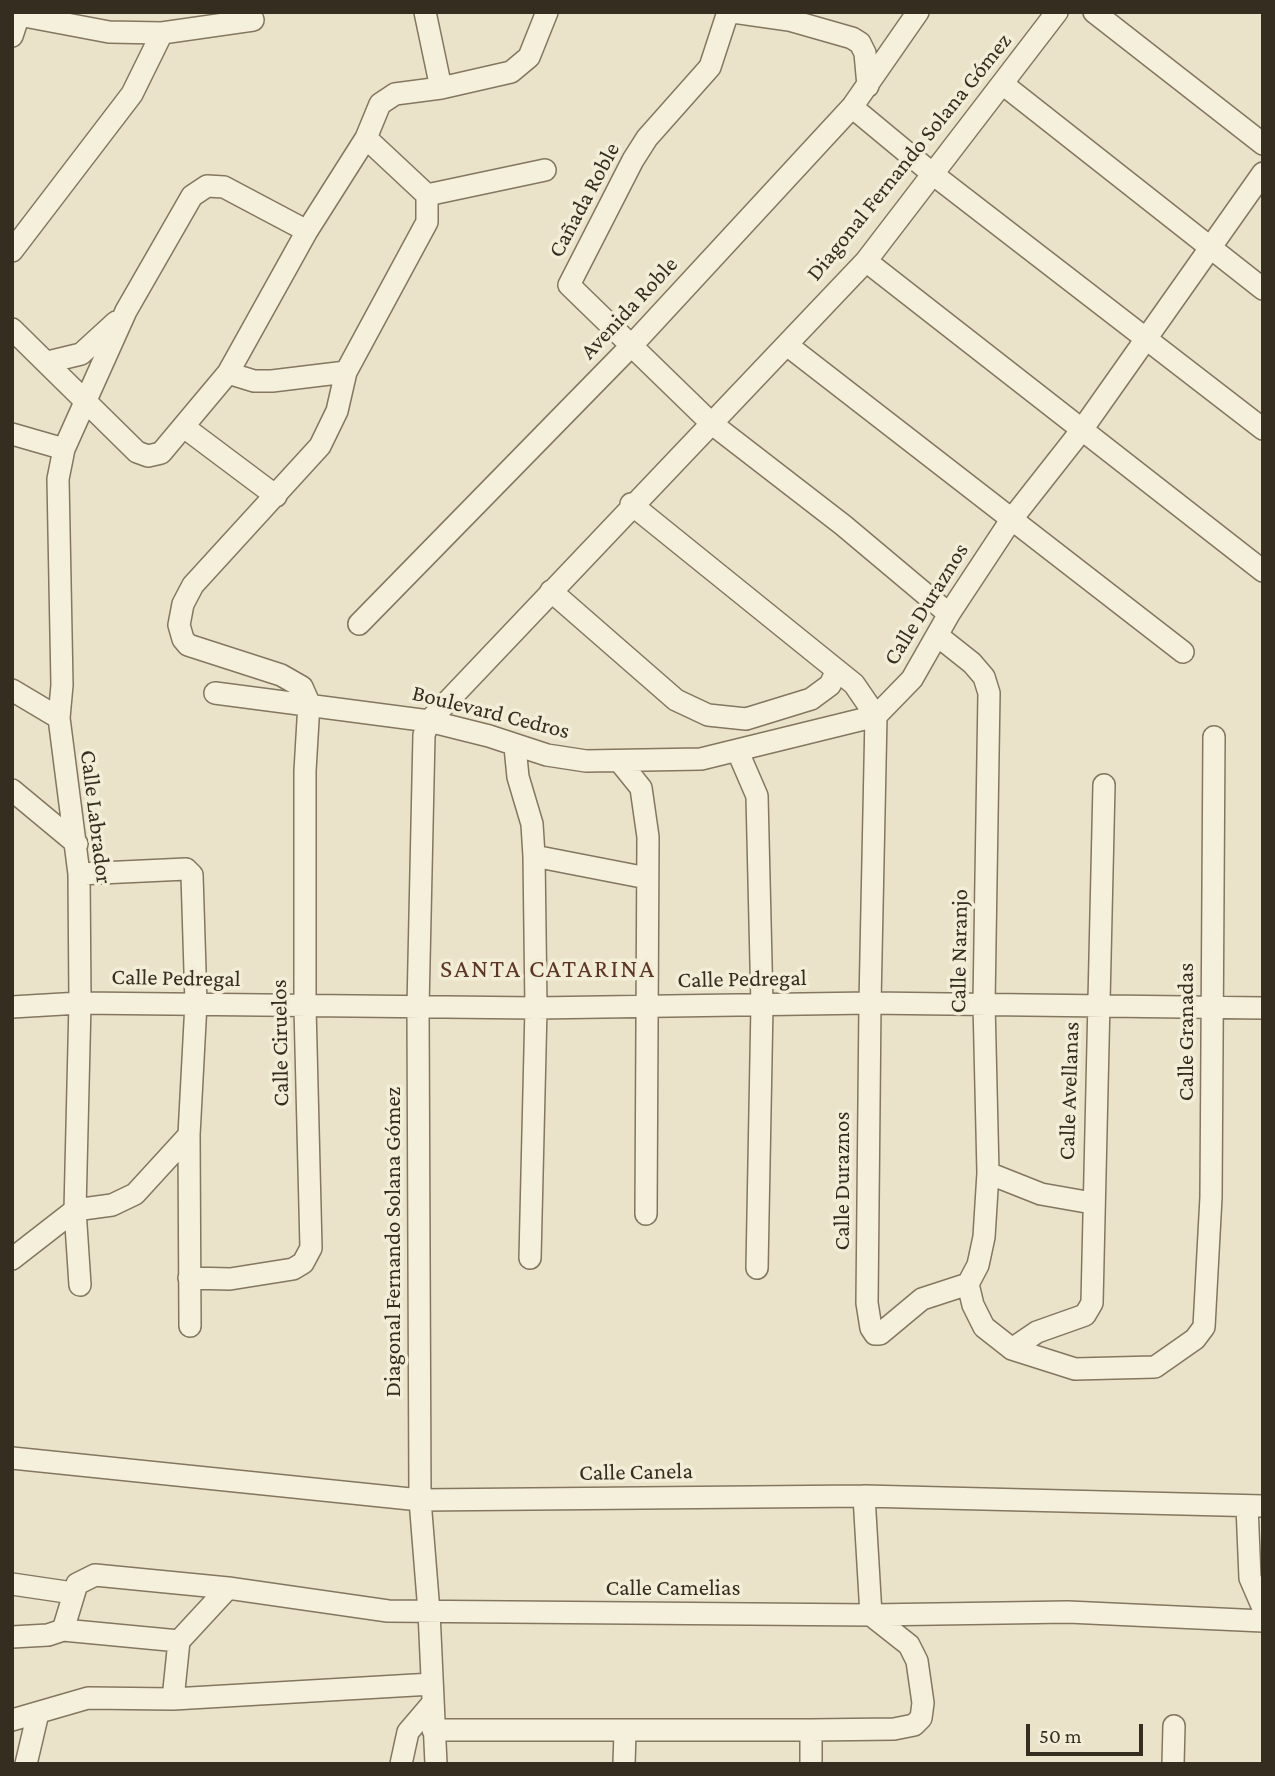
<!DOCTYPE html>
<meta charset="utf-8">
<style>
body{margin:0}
#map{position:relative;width:1275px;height:1776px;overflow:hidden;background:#eae3c9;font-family:"Crimson Pro",serif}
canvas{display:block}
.frame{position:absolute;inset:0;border:14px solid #362d21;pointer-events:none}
.scale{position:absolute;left:1026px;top:1724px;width:117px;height:32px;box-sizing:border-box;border:4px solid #362d21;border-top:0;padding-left:9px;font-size:21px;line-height:24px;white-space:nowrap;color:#362d21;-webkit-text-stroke:5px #f2edd7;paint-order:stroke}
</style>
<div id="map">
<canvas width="1275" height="1776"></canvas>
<div class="frame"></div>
<div class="scale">50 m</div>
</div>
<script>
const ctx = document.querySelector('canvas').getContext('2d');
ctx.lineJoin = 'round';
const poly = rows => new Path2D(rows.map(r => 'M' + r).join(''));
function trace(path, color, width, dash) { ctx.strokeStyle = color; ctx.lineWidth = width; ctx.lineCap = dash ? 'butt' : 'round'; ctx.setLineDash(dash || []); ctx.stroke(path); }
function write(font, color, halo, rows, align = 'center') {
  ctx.font = font + ' "Crimson Pro",serif'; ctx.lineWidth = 7; ctx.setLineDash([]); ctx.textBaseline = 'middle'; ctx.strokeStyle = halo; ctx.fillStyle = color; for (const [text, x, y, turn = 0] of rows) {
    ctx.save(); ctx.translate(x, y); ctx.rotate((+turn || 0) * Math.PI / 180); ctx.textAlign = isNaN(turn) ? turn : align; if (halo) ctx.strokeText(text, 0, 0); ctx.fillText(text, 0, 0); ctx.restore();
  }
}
const minor = poly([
 [425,12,441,88],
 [728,12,710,67,647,138,633,160,569,285,711,423,843,525,949,614],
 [733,12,789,20,852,38,860,43,865,53,868,86],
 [1094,12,1263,144],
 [19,15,109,32,162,33,253,20],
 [12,36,20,12],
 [1004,85,1263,289],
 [852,107,934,175,1263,429],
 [366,138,427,195],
 [427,195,545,170],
 [12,251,132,94,162,33],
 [866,261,1263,571],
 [12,329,137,452,148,456,161,453,228,373,307,231,366,138,380,104,395,94,441,88,511,72,529,57,547,12],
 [787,345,1183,652],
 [48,362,81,354,116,322],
 [228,373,254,381,272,381,346,372,427,222,427,195],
 [184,427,276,496],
 [12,434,64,449],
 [631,504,854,684,876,716],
 [551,591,676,700,708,715,746,719,811,699,830,685,836,672],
 [359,624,633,344,852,107,918,12],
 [938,636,972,663,984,677,989,693,984,1003,988,1173,984,1237,978,1265,968,1284],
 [12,690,59,718],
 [215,693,429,721,489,736,547,755,586,761,701,759,876,716],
 [515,747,518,777,532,824,534,856,536,1008,530,1258],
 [738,752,757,796,762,1005,757,1268],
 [620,762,641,788,648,837,646,1214],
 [12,790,77,844],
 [534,856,647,878],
 [79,874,186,869,192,875,196,1003,189,1135,190,1326],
 [12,1007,80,1003,536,1008,870,1003,1263,1008],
 [988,1173,1041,1194,1092,1203],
 [12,1259,75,1210,112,1205,135,1194,189,1135],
 [189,1278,230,1279,293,1269,303,1263,311,1248,305,1007,305,771,309,703,302,687,281,675,188,645,183,639,179,625,183,604,193,585,320,446,337,411,346,372],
 [968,1284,922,1299,880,1334,875,1334,871,1328,867,1303,870,1003,876,716,912,679,949,614,1011,520,1081,431,1263,173],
 [968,1284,973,1305,984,1327,1012,1349,1075,1369,1155,1367,1195,1339,1204,1327,1211,1197,1214,737],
 [80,1285,75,1210,80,1003,79,874,59,718,62,685,58,479,64,449,126,311,192,196,207,186,224,187,307,231],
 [1012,1349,1037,1332,1085,1315,1092,1303,1104,785],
 [12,1458,420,1500,864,1496,1263,1506],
 [864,1496,871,1615],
 [1247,1506,1250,1578,1263,1608],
 [12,1584,73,1593],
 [63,1630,77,1584,95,1575,228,1588,388,1611,871,1615,1068,1612,1263,1621],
 [12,1637,48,1635,63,1630,179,1641,228,1588],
 [173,1699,179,1641],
 [12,1720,88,1698,173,1699,432,1684],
 [433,1730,811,1730,894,1729,914,1725,921,1718,923,1703,917,1661,909,1645,871,1615],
 [26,1764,38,1713],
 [401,1764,408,1732,431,1705],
 [436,1764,429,1612,420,1500,418,1007,424,735,429,721,866,261,1057,12],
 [624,1764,625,1732],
 [811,1764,811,1730],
 [1173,1764,1174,1726]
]);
const streetNames = [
 ["Diagonal Fernando Solana Gómez",909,157,-51],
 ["Cañada Roble",584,200,-62],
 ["Avenida Roble",629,308,-47],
 ["Calle Duraznos",926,604,-58],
 ["Boulevard Cedros",491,712,14],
 ["Calle Labrador",96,817,83],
 ["Calle Naranjo",959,951,-89],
 ["Calle Pedregal",176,978,1],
 ["Calle Pedregal",742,979,-1],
 ["Calle Granadas",1186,1032,-90],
 ["Calle Ciruelos",280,1043,-91],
 ["Calle Avellanas",1069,1091,-88],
 ["Calle Duraznos",842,1181,-90],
 ["Diagonal Fernando Solana Gómez",393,1242,-90],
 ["Calle Canela",636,1472,-1],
 ["Calle Camelias",673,1588]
];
const quarterNames = [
 ["SANTA CATARINA",548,969]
];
trace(minor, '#84765f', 24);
trace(minor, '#f5f0db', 21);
write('23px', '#362d21', '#f2edd7', streetNames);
ctx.letterSpacing = '2px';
write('26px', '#5e3625', '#f2edd7', quarterNames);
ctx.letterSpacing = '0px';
</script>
